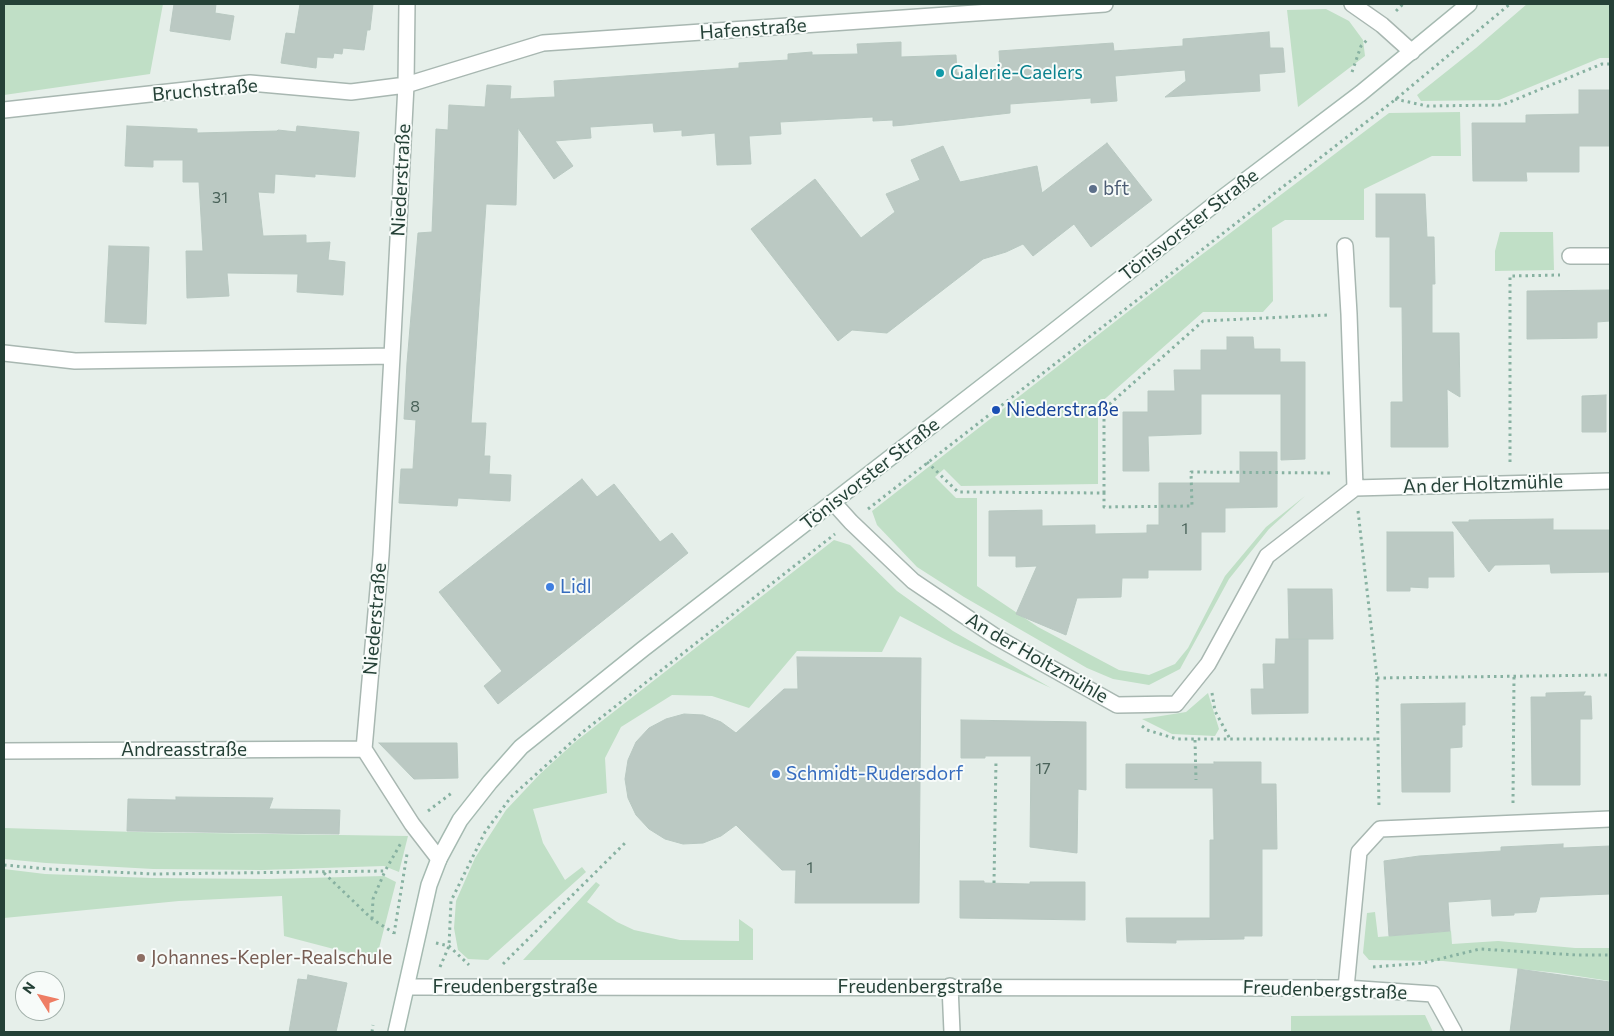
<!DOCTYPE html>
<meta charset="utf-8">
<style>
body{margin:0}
#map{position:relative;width:1614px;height:1036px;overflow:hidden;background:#e6efea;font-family:Commissioner,sans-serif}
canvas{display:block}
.frame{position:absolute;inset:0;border:5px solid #254137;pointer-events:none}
.north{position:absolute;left:15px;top:971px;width:50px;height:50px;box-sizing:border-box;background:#f7fbf9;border:1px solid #a3b1ab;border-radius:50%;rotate:306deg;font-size:14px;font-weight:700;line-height:20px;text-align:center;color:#254137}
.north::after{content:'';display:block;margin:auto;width:18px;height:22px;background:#ee7d64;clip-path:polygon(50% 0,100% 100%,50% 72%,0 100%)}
</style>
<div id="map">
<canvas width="1614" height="1036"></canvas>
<div class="frame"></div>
<div class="north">N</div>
</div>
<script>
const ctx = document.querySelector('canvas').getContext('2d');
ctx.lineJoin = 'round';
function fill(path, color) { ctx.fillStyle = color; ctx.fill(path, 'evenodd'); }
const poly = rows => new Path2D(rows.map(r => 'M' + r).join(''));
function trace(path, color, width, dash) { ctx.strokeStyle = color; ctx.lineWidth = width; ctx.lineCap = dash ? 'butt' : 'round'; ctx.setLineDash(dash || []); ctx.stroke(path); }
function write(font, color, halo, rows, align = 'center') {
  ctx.font = font + ' Commissioner,sans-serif'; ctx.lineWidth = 4; ctx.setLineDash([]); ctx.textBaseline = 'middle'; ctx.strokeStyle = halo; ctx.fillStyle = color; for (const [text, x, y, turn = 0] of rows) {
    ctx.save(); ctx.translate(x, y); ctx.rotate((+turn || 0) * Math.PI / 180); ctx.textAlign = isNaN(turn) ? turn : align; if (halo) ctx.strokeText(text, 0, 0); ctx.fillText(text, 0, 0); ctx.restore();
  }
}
const green = poly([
 [4,4,163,4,150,74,4,95],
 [1527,4,1610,4,1610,58,1600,58,1499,100,1421,101,1417,95,1476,48],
 [1326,9,1349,21,1363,40,1365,56,1298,107,1287,10],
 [1460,112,1461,156,1432,156,1364,189,1364,220,1285,220,1272,228,1273,301,1263,312,1203,312,1098,405,1098,484,961,486,944,469,935,477,956,498,977,498,977,586,1038,627,1119,670,1149,675,1175,664,1188,648,1225,576,1266,527,1305,496,1269,529,1229,579,1180,669,1149,685,1113,679,1087,668,964,597,917,567,877,525,872,511,1184,268,1389,113],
 [1500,232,1553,232,1554,270,1495,271,1495,251],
 [834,540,850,545,897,591,953,631,1051,688,954,644,900,616,882,652,797,651,749,708,712,696,672,695,621,727,605,758,607,793,533,809,543,843,565,880,582,867,586,872,488,960,468,959,458,950,454,928,456,901,475,858,506,810,540,774,575,742],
 [1208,693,1219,729,1215,736,1172,734,1142,719,1186,712],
 [4,828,136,832,408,836,399,872,384,866,262,870,153,869,46,863,4,859],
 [4,869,45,874,152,878,268,879,384,876,396,882,376,960,284,936,282,896,179,901,4,918],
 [596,882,600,885,587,902,617,922,634,930,680,940,739,941,739,919,753,929,753,960,523,960],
 [1375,912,1378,937,1451,931,1452,944,1498,941,1575,948,1610,948,1610,981,1558,973,1443,961,1369,960,1363,953,1367,913],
 [1425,1015,1433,1032,1291,1032,1291,1016]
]);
const building = poly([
 [174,4,216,4,215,13,234,16,230,40,170,31,174,4],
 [300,4,373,4,370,30,367,30,364,50,343,48,342,54,334,53,333,58,317,57,316,68,281,63,286,33,295,34,300,4],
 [1269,32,1270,48,1283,48,1285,72,1259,74,1260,91,1165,97,1186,81,1185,70,1115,76,1117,101,1091,103,1091,98,1010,104,1010,113,905,125,893,126,893,120,873,121,873,117,780,122,781,134,749,136,751,164,717,165,715,133,682,136,682,130,654,132,653,123,590,127,591,138,555,141,573,166,554,179,518,128,516,205,486,204,471,423,486,423,484,456,490,456,489,474,511,475,510,501,458,498,457,506,399,503,401,469,413,469,416,420,404,419,407,363,418,233,432,232,436,129,448,130,449,105,485,107,487,85,511,86,510,99,555,97,554,81,739,68,739,63,788,60,788,54,812,52,812,55,858,54,857,44,901,42,901,57,956,55,957,73,1000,69,999,51,1113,43,1114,51,1183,46,1183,39,1269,32],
 [1579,90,1610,90,1610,146,1579,146,1579,172,1526,172,1527,181,1473,181,1472,123,1526,123,1526,115,1579,114,1579,90],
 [127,126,197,129,197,133,277,131,278,130,296,132,297,126,359,132,355,177,315,174,315,177,275,174,274,193,258,192,263,236,306,235,306,243,330,242,328,260,345,262,343,295,297,292,298,274,227,273,229,296,187,298,186,251,203,251,199,182,183,182,183,160,153,160,153,167,125,166,127,126],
 [1107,143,1152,200,1091,247,1074,224,1033,256,1023,244,1006,252,983,259,887,333,852,330,838,341,751,229,815,179,861,238,895,212,886,194,920,180,911,160,943,146,960,182,1037,166,1042,193,1107,143],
 [1376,194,1425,194,1427,237,1434,237,1435,284,1432,284,1432,333,1459,333,1460,397,1447,389,1448,447,1391,447,1391,402,1403,402,1402,307,1390,307,1390,237,1376,237,1376,194],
 [109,246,149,247,146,324,105,322,109,246],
 [1610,290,1610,321,1597,322,1597,338,1527,339,1527,291,1610,290],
 [1227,337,1253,337,1254,349,1280,349,1280,362,1305,362,1305,459,1281,460,1281,394,1201,394,1201,434,1148,436,1149,471,1123,471,1123,412,1148,412,1148,391,1175,391,1174,370,1201,370,1201,350,1227,350,1227,337],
 [1606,395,1606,432,1582,432,1582,396,1606,395],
 [1240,452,1277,452,1277,507,1225,508,1225,532,1201,532,1201,570,1148,570,1148,578,1122,578,1121,597,1077,598,1066,635,1016,614,1037,566,1016,567,1016,556,989,556,989,511,1042,510,1042,526,1095,525,1095,534,1147,533,1147,525,1159,525,1159,483,1240,483,1240,452],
 [582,479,597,497,614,484,660,542,672,533,688,553,498,704,484,686,502,671,439,592,582,479],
 [1553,519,1553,530,1610,530,1610,572,1551,573,1550,564,1495,565,1489,572,1452,522,1469,522,1469,520,1553,519],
 [1387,532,1453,532,1454,577,1428,577,1428,588,1410,587,1410,591,1387,591,1387,532],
 [1288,589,1332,589,1333,639,1289,639,1288,589],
 [1276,639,1308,639,1308,713,1252,714,1251,689,1264,689,1263,664,1275,664,1276,639],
 [797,657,921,658,919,903,795,903,796,870,782,870,736,825,721,836,703,843,683,844,665,839,649,829,636,815,628,798,625,779,628,760,636,742,649,728,666,719,684,714,703,715,721,722,736,733,784,689,798,689,797,657],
 [1585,692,1583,696,1591,696,1592,719,1580,719,1580,785,1532,785,1531,697,1546,697,1546,693,1585,692],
 [1465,703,1465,725,1462,725,1462,747,1450,748,1450,792,1402,792,1401,704,1465,703],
 [961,720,1086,722,1086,790,1078,789,1077,853,1030,847,1031,756,985,756,985,758,961,758,961,720],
 [379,743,457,743,458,778,414,779,379,743],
 [1214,762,1261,762,1261,784,1276,784,1277,849,1262,849,1262,936,1244,936,1244,939,1176,940,1176,943,1127,942,1126,918,1210,918,1210,840,1214,840,1213,788,1126,788,1126,764,1214,764,1214,762],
 [176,797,273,798,269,809,340,810,339,834,127,831,128,799,176,800,176,797],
 [1563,844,1563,848,1610,846,1610,894,1540,897,1536,912,1514,913,1514,915,1492,916,1491,899,1448,902,1450,931,1389,936,1384,861,1419,856,1501,851,1501,847,1563,844],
 [960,881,984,881,984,883,1030,884,1030,882,1085,882,1085,920,960,918,960,881],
 [1518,969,1610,982,1610,1032,1510,1032,1518,969],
 [308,975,347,983,336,1032,289,1032,298,979,307,980,308,975]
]);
const path = poly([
 [1396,11,1403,4],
 [1352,72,1361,46,1367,40],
 [1395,99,1427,106,1502,105,1602,64,1610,64],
 [927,462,958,492,1104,493,1104,507,1192,506,1191,472,1333,473],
 [1510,462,1510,276,1560,275],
 [1104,493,1104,409,1203,321,1328,315],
 [868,509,1396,99,1510,4],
 [1358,511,1377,678,1379,809],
 [1377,678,1610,675],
 [1212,693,1215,711,1230,739],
 [1142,726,1147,730,1177,739,1378,739],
 [1195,740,1196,780],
 [1513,803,1514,676],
 [428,811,453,792],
 [4,865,48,869,154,874,385,871,401,843],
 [324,873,372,919,394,933],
 [994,883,996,760],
 [372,919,373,899,385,871],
 [394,934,407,854],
 [436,943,449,946,469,965],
 [503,964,625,843],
 [440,967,449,946,451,901,485,832,511,797,584,731,835,534],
 [1373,967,1423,963,1480,949,1577,955,1610,955],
 [372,1032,373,1025]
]);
const street = poly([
 [407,4,406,85,392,356,381,555,364,749,412,824,439,859],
 [1352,4,1382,25,1412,52],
 [4,110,250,83,351,92,406,85,543,43,1105,4],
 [1345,246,1349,314,1355,488],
 [1570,256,1610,256],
 [4,353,75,361,392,356],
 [833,502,851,522,913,581,996,637,1117,705,1176,704,1208,664,1267,556,1355,488,1610,481],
 [4,751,364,749],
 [950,986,952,1032],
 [407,987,1346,988,1433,994,1454,1032],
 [1346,988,1359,852,1380,829,1610,819]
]);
const secondary = poly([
 [396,1032,429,885,439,859,460,820,490,782,521,747,643,649,1050,334,1225,196,1361,93,1469,4]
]);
const markers = [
 [940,73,5,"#0f9aa8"],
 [1093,189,5,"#5c6f8a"],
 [996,410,5,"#1a4fb4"],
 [550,587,5,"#3f7fe0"],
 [776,774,5,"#3f7fe0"],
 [141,958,5,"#8d6e63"]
];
const numberNames = [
 ["31",220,198],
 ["8",415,407],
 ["1",1185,529],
 ["17",1043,769],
 ["1",810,868]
];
const streetNames = [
 ["Hafenstraße",753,29,-4],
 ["Bruchstraße",205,90,-5],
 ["Niederstraße",401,180,-87],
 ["Tönisvorster Straße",1189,225,-38],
 ["Tönisvorster Straße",870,474,-38],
 ["An der Holtzmühle",1483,484,-2],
 ["Niederstraße",375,619,-85],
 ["An der Holtzmühle",1037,658,30],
 ["Andreasstraße",184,750],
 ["Freudenbergstraße",515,987],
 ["Freudenbergstraße",920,987],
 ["Freudenbergstraße",1325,990,2]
];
const cultureNames = [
 ["Galerie-Caelers",950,73]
];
const serviceNames = [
 ["bft",1103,189]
];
const transitNames = [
 ["Niederstraße",1006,410]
];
const shopNames = [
 ["Lidl",560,587],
 ["Schmidt-Rudersdorf",786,774]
];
const educationNames = [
 ["Johannes-Kepler-Realschule",151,958]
];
fill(green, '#c0dfc6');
fill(building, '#bbc9c3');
trace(building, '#b8c8c1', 1);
trace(street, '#a8b7b1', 18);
trace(secondary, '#a5bab1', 18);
trace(path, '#87b1a1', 3, [2.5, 4]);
trace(street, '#fff', 15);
trace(secondary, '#fff', 15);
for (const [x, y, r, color] of markers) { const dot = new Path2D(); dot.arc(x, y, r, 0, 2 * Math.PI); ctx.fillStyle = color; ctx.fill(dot); trace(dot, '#f7fbf9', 2); }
write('16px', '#4a635a', null, numberNames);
write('19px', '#254137', '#f7fbf9', streetNames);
write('19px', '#0d838f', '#f7fbf9', cultureNames, 'left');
write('19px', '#4e5e75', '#f7fbf9', serviceNames, 'left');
write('19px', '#164399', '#f7fbf9', transitNames, 'left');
write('19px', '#366cbe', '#f7fbf9', shopNames, 'left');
write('19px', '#785e54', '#f7fbf9', educationNames, 'left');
</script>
